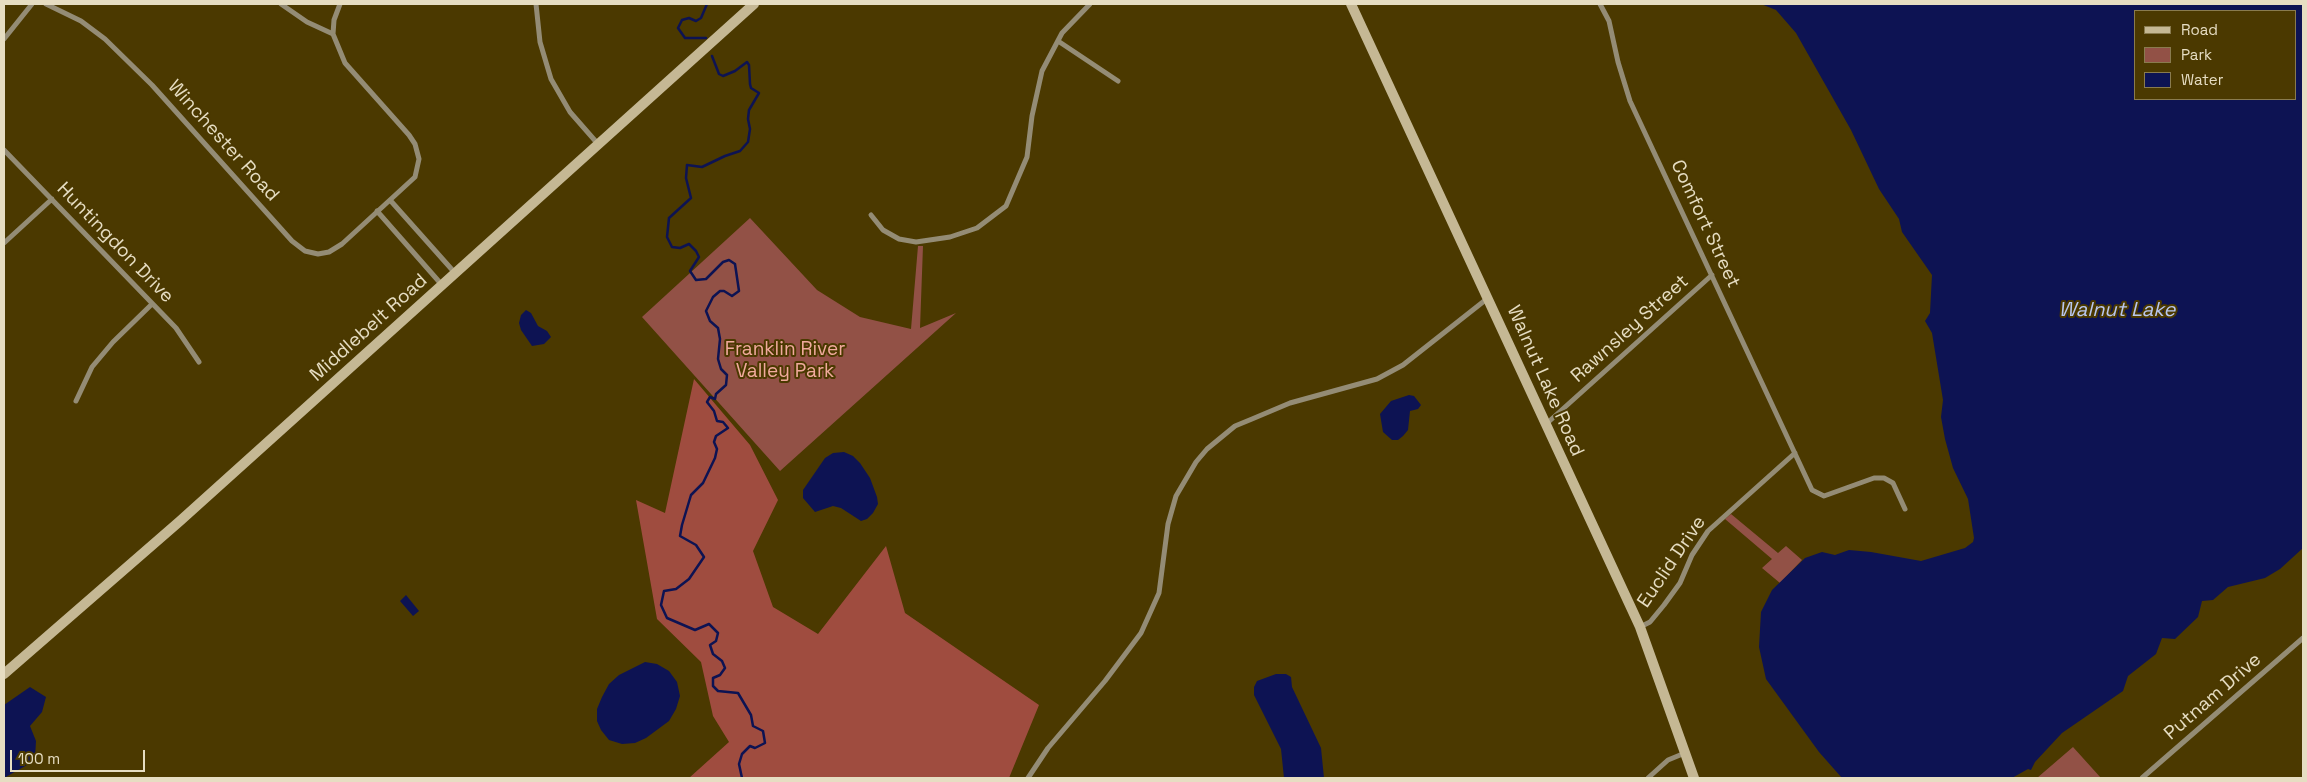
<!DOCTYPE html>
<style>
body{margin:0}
#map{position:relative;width:2307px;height:782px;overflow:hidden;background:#4b3900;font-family:"Space Grotesk",sans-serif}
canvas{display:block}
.frame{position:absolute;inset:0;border:5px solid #e6ddc2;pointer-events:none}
.legend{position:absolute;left:2134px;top:10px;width:162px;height:90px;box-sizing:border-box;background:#4b3900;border:1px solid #897b4e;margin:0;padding:6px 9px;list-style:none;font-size:15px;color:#e6ddc2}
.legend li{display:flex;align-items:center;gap:10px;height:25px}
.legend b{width:25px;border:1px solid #897b4e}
.scale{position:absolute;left:10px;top:750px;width:135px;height:22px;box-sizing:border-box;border:2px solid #e6ddc2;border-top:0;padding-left:6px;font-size:15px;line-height:18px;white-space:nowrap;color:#e6ddc2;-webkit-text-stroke:4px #4b3900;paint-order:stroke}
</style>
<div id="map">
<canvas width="2307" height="782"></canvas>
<div class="frame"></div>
<ul class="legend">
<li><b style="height:6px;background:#c5b894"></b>Road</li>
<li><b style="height:14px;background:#925146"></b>Park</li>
<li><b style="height:14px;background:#0d1353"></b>Water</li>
</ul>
<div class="scale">100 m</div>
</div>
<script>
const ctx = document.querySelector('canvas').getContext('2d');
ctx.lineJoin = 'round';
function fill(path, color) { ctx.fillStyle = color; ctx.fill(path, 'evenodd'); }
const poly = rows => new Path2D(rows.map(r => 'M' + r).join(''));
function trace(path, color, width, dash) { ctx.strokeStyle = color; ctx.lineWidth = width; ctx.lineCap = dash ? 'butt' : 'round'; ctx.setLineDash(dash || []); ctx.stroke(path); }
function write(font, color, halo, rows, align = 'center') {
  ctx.font = font + ' "Space Grotesk",sans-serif'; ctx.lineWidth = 4; ctx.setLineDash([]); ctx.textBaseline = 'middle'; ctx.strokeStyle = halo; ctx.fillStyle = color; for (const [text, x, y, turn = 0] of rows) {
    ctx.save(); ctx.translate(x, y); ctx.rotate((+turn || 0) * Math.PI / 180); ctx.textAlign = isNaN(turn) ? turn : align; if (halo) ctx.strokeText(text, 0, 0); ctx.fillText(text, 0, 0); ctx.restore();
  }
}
const green = poly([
 [750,218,817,290,860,317,911,329,918,246,923,246,920,328,956,313,780,471,642,317],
 [1731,514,1778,553,1786,546,1802,560,1780,583,1762,568,1772,559,1725,519],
 [2073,747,2101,778,2037,778]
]);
const forest = poly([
 [694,379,750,445,778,500,753,551,773,607,818,634,886,546,905,613,1039,705,1009,778,689,778,729,742,713,716,701,662,657,619,636,500,665,513]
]);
const water = poly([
 [1761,4,2303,4,2303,548,2280,569,2265,578,2228,587,2213,600,2202,601,2198,617,2175,639,2162,638,2156,654,2128,676,2123,691,2062,733,2035,762,2031,770,2028,769,2012,778,1842,778,1819,752,1766,679,1759,647,1761,612,1772,590,1805,558,1822,552,1835,555,1849,550,1871,552,1921,561,1965,548,1973,542,1974,538,1968,499,1953,468,1945,439,1941,417,1943,400,1932,333,1925,321,1930,313,1932,275,1902,232,1899,219,1879,189,1851,130,1796,33,1776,10],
 [2296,11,2296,99,2136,99,2136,11],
 [526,310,531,313,538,326,547,331,551,337,544,344,532,346,521,330,519,323,521,315],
 [1409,395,1414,396,1421,405,1418,409,1410,411,1408,430,1403,436,1398,440,1392,440,1383,432,1380,414,1391,401],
 [844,452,853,456,860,463,870,478,877,497,878,504,873,513,867,519,861,521,841,508,833,506,815,512,803,498,803,490,825,458,833,453],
 [406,595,419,611,413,616,400,601],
 [645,662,657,664,669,671,677,682,680,696,676,709,669,721,646,738,635,743,622,744,609,740,601,730,597,721,597,709,602,697,609,684,619,675],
 [1276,674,1286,674,1291,677,1292,687,1321,748,1324,778,1284,778,1281,749,1254,695,1254,687,1257,681],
 [30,687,46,697,42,712,30,726,36,741,35,758,27,765,4,778,4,705]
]);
const stream = poly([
 [706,38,685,38,678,28,682,20,689,18,696,21,701,18,707,4],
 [712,56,719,74,723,76,735,71,747,62,749,65,750,84,751,88,759,93,749,110,748,119,750,129,748,142,740,151,725,156,702,167,687,165,686,178,691,198,669,218,667,237,672,247,680,248,689,244,696,251,699,257,690,271,696,280,706,279,723,262,729,260,735,264,739,291,732,296,724,291,720,291,713,297,706,311,710,321,718,328,720,339,718,359,721,369,727,375,726,385,716,394,715,399,710,397,707,402,714,411,717,421,723,422,728,428,716,436,714,442,717,449,715,458,703,483,691,495,682,525,680,536,696,545,704,557,689,579,676,589,664,591,661,605,667,618,695,630,709,624,718,633,716,641,710,645,713,654,722,661,725,668,720,675,713,678,713,686,718,691,738,693,751,715,753,726,763,731,765,743,755,748,750,746,742,754,739,764,742,778]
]);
const street = poly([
 [46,4,81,21,105,39,152,85,292,241,305,251,318,254,329,252,342,244,415,177,419,159,415,144,409,135,345,63,333,34,334,20,340,4],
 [281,4,307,22,333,34],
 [536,4,540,42,551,79,570,112,598,144],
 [1600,4,1609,21,1618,62,1630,101,1812,490,1824,496,1874,478,1884,478,1893,483,1905,509],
 [4,39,32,4],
 [1058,41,1118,81],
 [4,150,176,328,199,362],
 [390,200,455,273],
 [377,211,442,285],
 [871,215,883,230,899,239,916,242,950,237,977,228,1006,206,1027,157,1032,116,1042,71,1062,33,1090,4],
 [4,243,52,199],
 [76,401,92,367,113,342,152,304],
 [1545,425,1712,275],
 [1640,627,1650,622,1664,605,1680,583,1692,555,1708,531,1795,453],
 [1028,778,1048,748,1105,681,1141,633,1159,593,1168,524,1176,496,1196,462,1207,449,1235,426,1252,419,1290,403,1377,379,1403,365,1488,298],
 [1648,778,1668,760,1685,753],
 [2142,778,2303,638]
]);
const secondary = poly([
 [1351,4,1640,627,1694,778],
 [4,674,180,521,754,4]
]);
const streetNames = [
 ["Winchester Road",223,141,48],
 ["Comfort Street",1705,224,65],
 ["Huntingdon Drive",115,243,46],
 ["Middlebelt Road",369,328,-42],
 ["Rawnsley Street",1630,329,-42],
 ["Walnut Lake Road",1545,381,66],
 ["Euclid Drive",1672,562,-56],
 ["Putnam Drive",2213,697,-41]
];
const parkNames = [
 ["Franklin River",785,350],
 ["Valley Park",785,372]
];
const waterNames = [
 ["Walnut Lake",2117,311]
];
fill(green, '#925146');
fill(forest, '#9f4c3f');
fill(water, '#0d1353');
trace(stream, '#0d1353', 2.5);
trace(street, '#948c75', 5);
trace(secondary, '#c5b894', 10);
write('19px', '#e6ddc2', '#4b3900', streetNames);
write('19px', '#f1aa9d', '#4b3900', parkNames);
write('italic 20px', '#b9c7ef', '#4b3900', waterNames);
</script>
